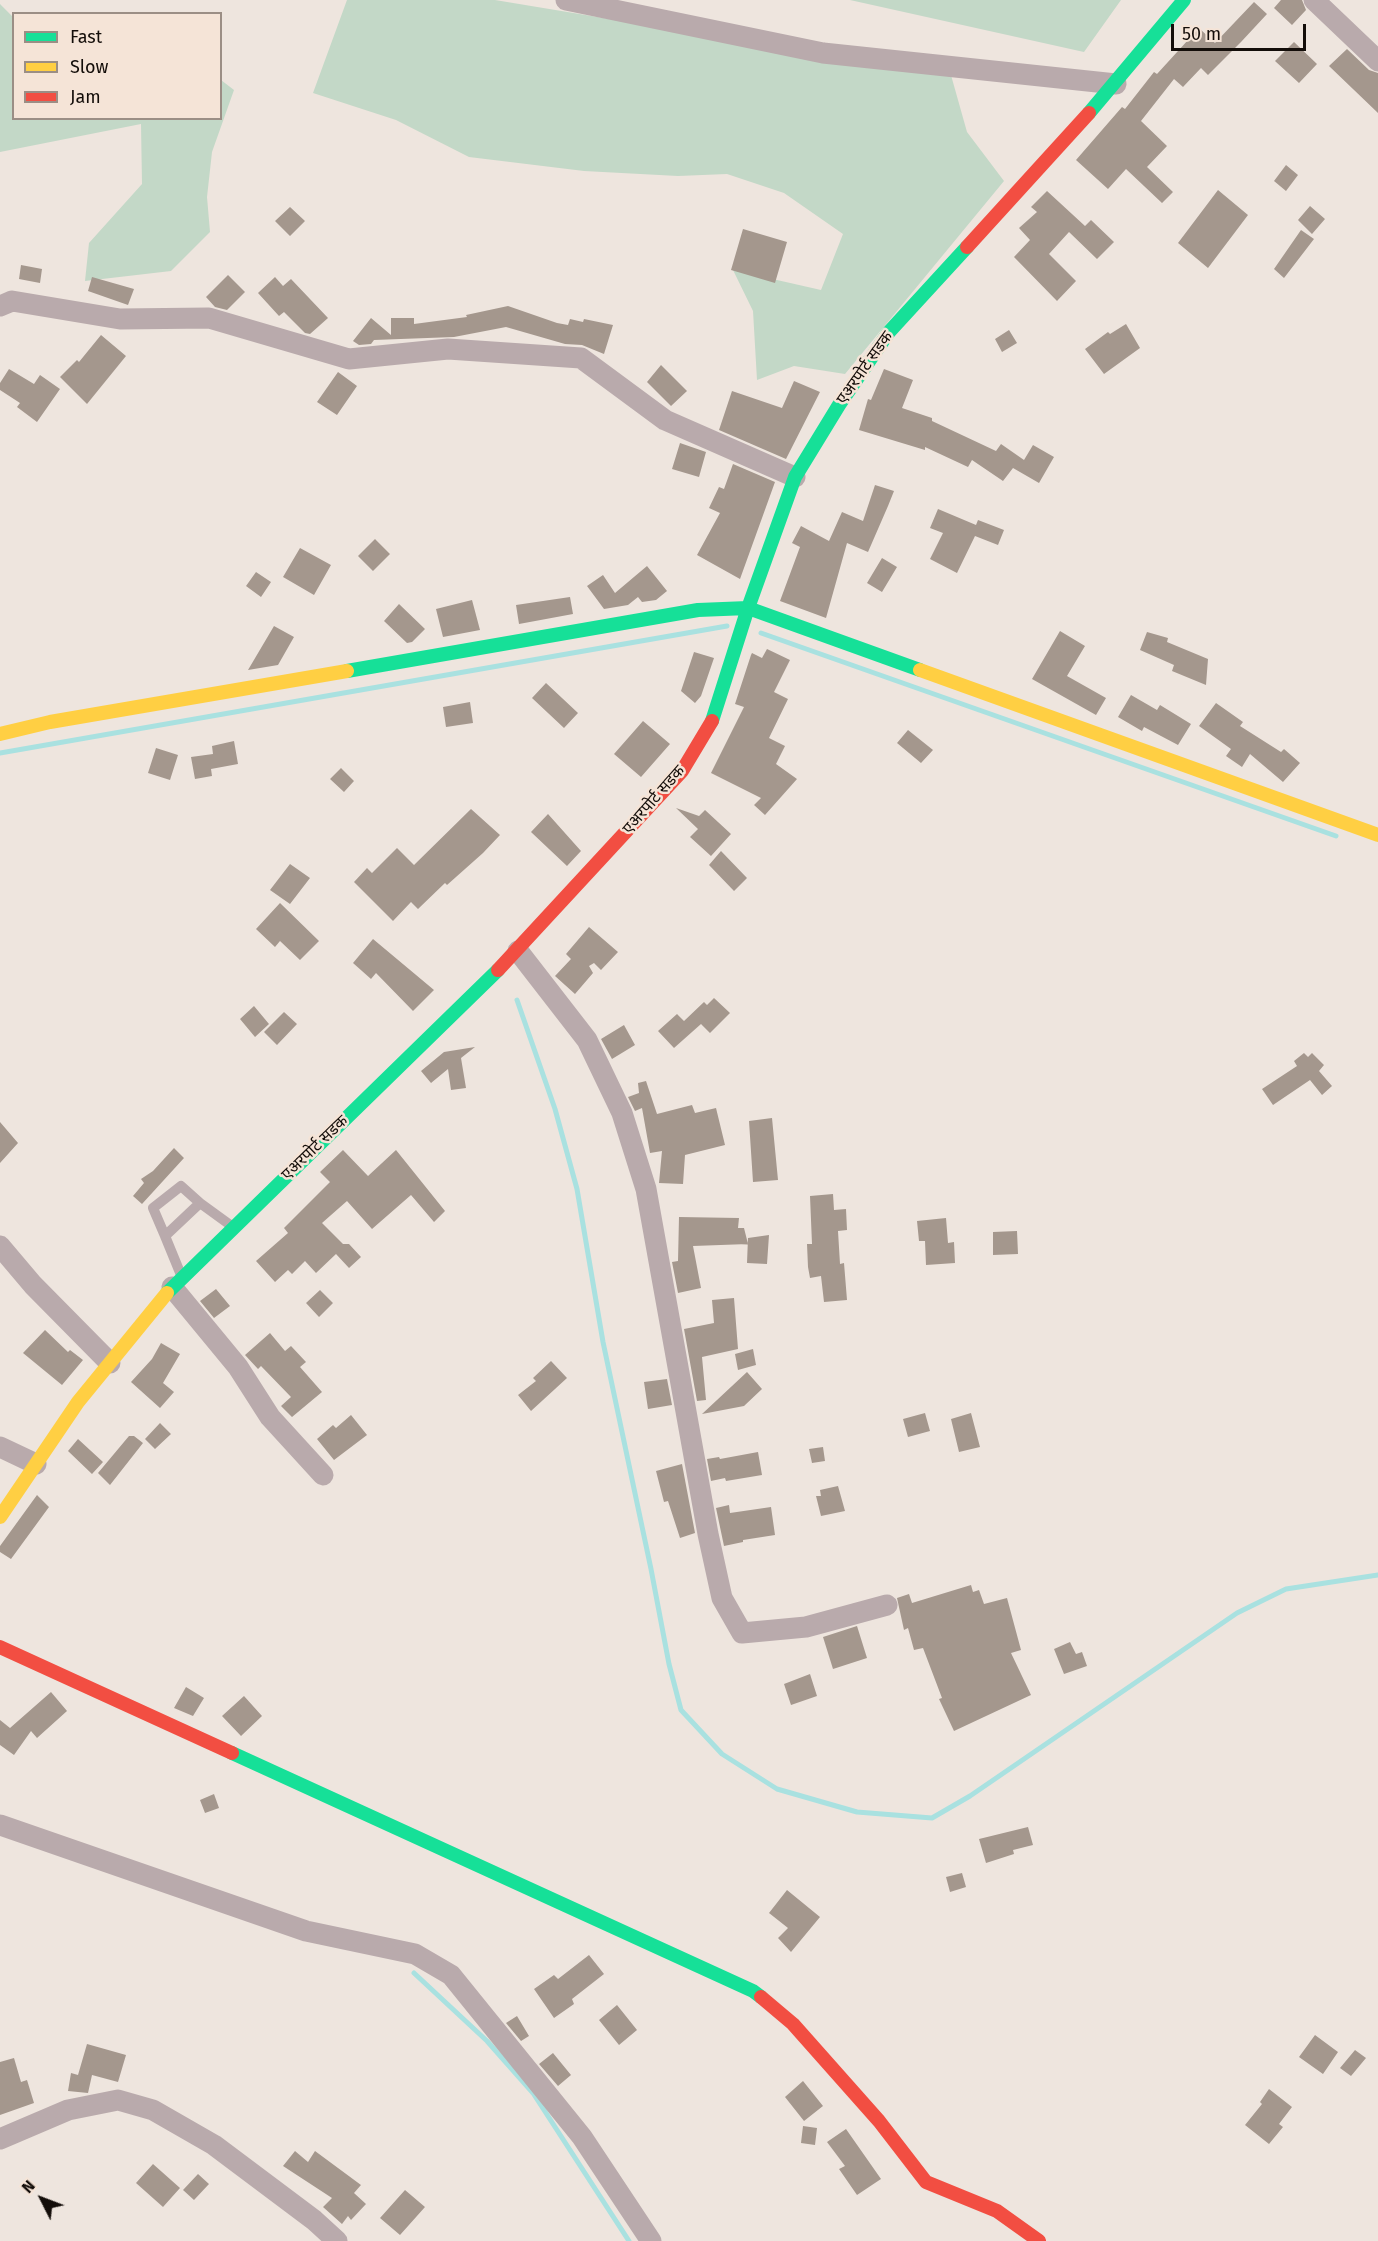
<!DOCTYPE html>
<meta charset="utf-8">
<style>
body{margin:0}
#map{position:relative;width:1378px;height:2241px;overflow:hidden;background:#eee5de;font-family:"Fira Sans",sans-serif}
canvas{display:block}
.legend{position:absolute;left:12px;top:12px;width:210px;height:108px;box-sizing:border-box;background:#f5e4d7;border:2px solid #9b8e85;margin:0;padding:8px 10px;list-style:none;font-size:18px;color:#130d09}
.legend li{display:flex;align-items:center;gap:12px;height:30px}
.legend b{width:30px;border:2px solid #9b8e85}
.north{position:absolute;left:12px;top:2169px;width:60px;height:60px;-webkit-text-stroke:4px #f5e4d7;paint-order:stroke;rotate:312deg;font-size:16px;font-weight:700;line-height:24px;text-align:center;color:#130d09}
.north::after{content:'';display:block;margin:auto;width:21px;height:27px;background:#130d09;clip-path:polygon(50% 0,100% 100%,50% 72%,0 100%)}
.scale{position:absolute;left:1171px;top:24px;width:135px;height:27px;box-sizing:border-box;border:3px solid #130d09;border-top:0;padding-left:8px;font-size:18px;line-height:21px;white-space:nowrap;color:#130d09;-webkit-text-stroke:4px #f5e4d7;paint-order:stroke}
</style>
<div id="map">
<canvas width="1378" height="2241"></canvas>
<ul class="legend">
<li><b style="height:8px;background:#16e098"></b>Fast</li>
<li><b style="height:8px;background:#ffcf43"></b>Slow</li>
<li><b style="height:8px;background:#f24e42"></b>Jam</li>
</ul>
<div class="north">N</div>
<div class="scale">50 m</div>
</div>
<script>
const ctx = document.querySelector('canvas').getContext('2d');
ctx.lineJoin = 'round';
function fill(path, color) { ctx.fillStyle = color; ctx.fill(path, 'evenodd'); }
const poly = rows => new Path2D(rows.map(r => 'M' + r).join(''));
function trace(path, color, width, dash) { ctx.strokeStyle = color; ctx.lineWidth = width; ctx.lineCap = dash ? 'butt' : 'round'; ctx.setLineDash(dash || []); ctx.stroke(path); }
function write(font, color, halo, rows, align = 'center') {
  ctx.font = font + ' "Fira Sans","Noto Sans Devanagari",sans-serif'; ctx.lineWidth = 5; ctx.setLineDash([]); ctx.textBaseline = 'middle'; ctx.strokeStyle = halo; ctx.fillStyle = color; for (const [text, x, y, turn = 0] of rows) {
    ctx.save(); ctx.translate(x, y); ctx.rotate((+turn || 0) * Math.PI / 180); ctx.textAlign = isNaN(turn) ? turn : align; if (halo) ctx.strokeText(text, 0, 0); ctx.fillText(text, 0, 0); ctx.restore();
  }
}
const green = poly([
 [347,0,495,0,845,58,949,68,967,132,1004,181,845,374,794,366,757,380,753,311,733,270,821,290,843,234,784,193,727,174,678,176,584,171,469,157,396,120,313,93],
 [850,0,1121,0,1084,52],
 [0,4,13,17,14,118,220,118,221,80,234,90,212,152,207,197,210,232,171,271,85,281,89,243,142,184,141,124,0,152]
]);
const stream = poly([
 [761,633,1336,836],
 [0,753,727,626],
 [517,1000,555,1109,577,1189,603,1342,651,1569,669,1664,681,1710,722,1754,777,1789,857,1812,932,1818,970,1796,1237,1613,1286,1589,1378,1575],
 [414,1973,487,2041,533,2093,629,2241]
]);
const building = poly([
 [1281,0,1302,0,1306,10,1292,25,1274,8],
 [1254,2,1267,14,1241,42,1208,75,1201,68,1183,87,1174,79,1141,121,1167,146,1147,167,1173,192,1162,203,1126,169,1108,189,1076,160,1122,107,1125,109,1154,72,1157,74,1199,28,1215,43],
 [1294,42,1317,64,1299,83,1275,61],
 [1347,49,1369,70,1378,73,1378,113,1329,66],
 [1286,165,1298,175,1286,191,1274,181],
 [1218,190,1248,215,1208,268,1178,243],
 [1047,191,1085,226,1091,220,1114,242,1097,259,1069,232,1049,254,1076,281,1057,301,1014,257,1030,240,1019,228,1037,212,1031,207],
 [1310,206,1325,219,1312,234,1298,220],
 [290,207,305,221,290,236,275,221],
 [743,229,787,242,775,283,731,270],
 [1301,230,1314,239,1284,278,1274,269],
 [21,265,42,269,40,283,19,279],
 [228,275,245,292,227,310,215,307,206,297],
 [92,277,134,289,128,305,88,291],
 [275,277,283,286,291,279,328,318,310,334,305,333,284,312,279,316,258,293],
 [508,306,557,323,568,325,570,319,583,322,584,319,613,325,604,354,582,345,565,344,506,327,454,337,374,340,371,344,359,345,353,341,371,318,391,335,391,318,414,318,414,324,467,317,466,315],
 [1126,324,1140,348,1104,374,1085,349,1108,332,1110,334],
 [1009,330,1017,343,1002,352,995,339],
 [101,335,126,356,87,404,60,377,77,360,79,362],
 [661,365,687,391,671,406,647,382],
 [9,369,34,384,40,375,60,389,37,422,17,407,20,403,0,390,0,383],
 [884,369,913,380,902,408,932,418,932,421,996,451,1001,444,1024,460,1033,445,1054,457,1039,483,1013,468,1003,481,972,460,968,467,925,447,925,450,859,430,868,399,871,400],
 [338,372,357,386,337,415,317,402],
 [794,381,820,392,786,459,719,430,732,391,782,408],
 [680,443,706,452,699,477,672,469],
 [733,464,775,482,740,579,697,555,720,513,709,508,719,487,724,489],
 [875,485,894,491,888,506,868,552,847,543,826,618,780,601,800,547,792,543,801,526,829,541,842,512,863,521],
 [938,509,976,525,978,520,1004,530,998,545,975,536,957,573,930,559,943,533,930,528],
 [375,539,390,554,373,571,358,556],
 [300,548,331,565,314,595,283,577],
 [882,558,897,567,882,592,867,583],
 [647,566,667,591,656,600,642,602,638,597,628,605,604,609,587,586,603,575,615,593],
 [256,572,271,582,261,597,246,586],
 [570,597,573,614,519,624,516,605],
 [472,600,480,630,443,637,436,609],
 [399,604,425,629,412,642,407,643,384,621],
 [274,626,294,637,278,665,248,670],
 [1060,631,1085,646,1067,676,1106,698,1096,715,1032,679],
 [1147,632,1168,638,1167,642,1208,659,1206,685,1172,671,1174,665,1140,650],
 [767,649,790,660,774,692,788,699,769,738,785,746,776,764,797,779,765,815,754,805,761,798,711,773,744,707,735,704,751,655,752,653,762,658],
 [694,652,714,658,701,696,695,703,681,691],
 [546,683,578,713,564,728,532,698],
 [1131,695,1157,710,1160,705,1191,724,1178,745,1144,727,1142,731,1118,717],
 [470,702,473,723,446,727,443,707],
 [1216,703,1243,722,1240,726,1281,752,1284,749,1300,763,1283,782,1250,754,1242,767,1226,756,1231,749,1199,726],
 [643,721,670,744,641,777,614,754],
 [908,730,933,750,921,763,897,743],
 [234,741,238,764,211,769,212,776,195,779,191,757,213,754,212,746],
 [156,748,178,755,170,780,148,773],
 [341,768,354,781,344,792,330,779],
 [676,808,699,816,705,810,731,834,711,856,690,837,698,829],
 [471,809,500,835,483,853,447,885,445,883,418,909,411,902,393,921,354,882,367,868,372,873,397,848,414,865],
 [548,814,581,851,567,866,531,832],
 [721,851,747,878,734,891,709,865],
 [290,864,310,878,290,904,270,890],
 [280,903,319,941,300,960,280,941,275,947,256,929],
 [589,927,618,952,601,970,594,963,589,966,593,973,575,994,555,976,571,959,566,954],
 [373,939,434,990,413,1011,376,973,371,979,353,963],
 [714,998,730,1013,710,1033,701,1024,674,1048,658,1031,677,1014,684,1021,704,1002,707,1005],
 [254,1006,269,1024,255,1037,240,1019],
 [284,1012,297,1024,277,1045,264,1032],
 [624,1025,635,1045,612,1059,601,1039],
 [475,1047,461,1058,466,1088,451,1090,448,1069,431,1083,421,1071,444,1052],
 [1304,1053,1308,1057,1312,1053,1324,1065,1319,1071,1332,1086,1322,1095,1310,1080,1273,1105,1262,1089,1297,1066,1294,1061],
 [646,1081,657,1114,692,1105,695,1113,716,1108,725,1145,685,1155,683,1184,659,1183,662,1151,650,1153,642,1108,635,1111,628,1097,639,1093,638,1083],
 [772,1118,778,1180,753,1182,749,1121],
 [0,1122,18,1143,0,1163],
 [174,1148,184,1158,142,1204,133,1196,144,1183,141,1179,153,1171],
 [343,1150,368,1176,396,1150,445,1211,434,1222,411,1195,372,1229,347,1201,322,1223,343,1244,349,1244,361,1257,349,1268,336,1254,316,1273,305,1261,292,1274,288,1270,275,1282,256,1261,288,1233,284,1228,330,1182,320,1172],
 [833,1194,834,1210,846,1209,847,1230,838,1231,840,1264,844,1263,847,1300,824,1302,821,1276,810,1278,808,1267,807,1244,812,1244,810,1196],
 [679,1217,739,1218,738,1228,744,1228,748,1244,693,1246,701,1288,678,1293,672,1262,678,1261],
 [946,1218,948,1243,954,1242,955,1263,926,1265,925,1241,919,1241,917,1221],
 [1017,1231,1018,1254,993,1255,993,1232],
 [769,1235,767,1264,747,1263,748,1238],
 [216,1289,230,1306,214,1318,200,1301],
 [320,1290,333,1303,319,1317,306,1303],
 [734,1298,738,1349,702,1357,706,1400,697,1401,684,1329,714,1323,712,1300],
 [45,1330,68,1352,70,1350,83,1360,62,1385,23,1353],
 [270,1333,285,1351,291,1346,306,1362,300,1367,322,1392,292,1417,281,1406,291,1397,261,1366,258,1369,245,1355],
 [161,1343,180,1354,163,1383,174,1392,160,1408,131,1382,152,1359],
 [753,1349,756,1365,738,1370,735,1354],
 [551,1361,567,1378,531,1411,518,1395,536,1381,533,1378],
 [747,1372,762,1389,744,1406,702,1414],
 [667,1379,672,1405,648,1409,644,1382],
 [925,1413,930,1431,908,1437,903,1419],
 [971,1413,980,1447,959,1452,951,1419],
 [351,1415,367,1435,334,1460,317,1439,333,1425,336,1428],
 [160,1423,171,1434,155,1449,145,1439],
 [129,1436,134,1436,143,1443,110,1485,98,1473],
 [78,1439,103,1462,92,1474,68,1451],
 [823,1447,825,1461,812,1463,809,1449],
 [758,1452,762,1475,726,1481,725,1478,711,1481,707,1459,719,1457,720,1459],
 [682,1464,695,1533,680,1538,668,1501,664,1502,656,1471],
 [838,1486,845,1511,821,1516,816,1496,821,1496,820,1490],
 [37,1495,49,1507,11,1559,0,1552,0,1546],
 [729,1505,730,1513,771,1507,775,1535,743,1540,743,1542,724,1546,716,1508],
 [971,1585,973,1592,979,1590,984,1604,1007,1598,1021,1650,1011,1653,1031,1695,954,1731,939,1699,942,1698,923,1648,914,1650,908,1628,904,1630,897,1598,909,1594,912,1603],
 [857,1626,867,1658,833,1669,823,1637],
 [1070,1642,1076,1654,1082,1652,1087,1666,1064,1674,1054,1649],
 [810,1674,817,1696,791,1705,784,1684],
 [186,1687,204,1698,193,1716,174,1708],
 [51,1692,67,1711,37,1738,31,1731,14,1755,0,1745,0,1720,10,1728],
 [244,1696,262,1716,241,1736,222,1716],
 [214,1794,219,1808,205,1813,200,1800],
 [1028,1827,1033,1845,1013,1850,1014,1854,986,1863,979,1839],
 [962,1873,966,1887,950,1892,946,1877],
 [787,1890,820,1917,791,1952,778,1938,788,1928,769,1913],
 [589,1955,604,1974,572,1999,574,2004,554,2018,534,1989,554,1975,558,1979],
 [617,2005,637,2030,619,2045,599,2020],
 [517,2016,529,2036,521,2041,506,2023],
 [1315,2035,1338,2052,1323,2074,1299,2057],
 [87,2044,126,2055,118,2082,92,2075,88,2093,68,2091,71,2073,78,2075],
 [1355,2050,1366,2058,1351,2076,1340,2068],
 [553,2053,571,2075,558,2086,539,2064],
 [14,2058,21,2082,27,2080,34,2103,0,2115,0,2062],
 [803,2081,823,2106,804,2121,785,2097],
 [1269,2089,1292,2107,1279,2124,1283,2127,1269,2144,1245,2125,1262,2104,1260,2102],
 [803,2126,817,2128,815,2145,801,2143],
 [846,2129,881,2179,857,2195,839,2169,845,2166,827,2142],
 [295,2151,308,2162,315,2151,361,2185,354,2193,366,2204,351,2220,348,2216,342,2224,323,2207,332,2198,283,2166],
 [153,2164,180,2188,163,2207,136,2183],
 [198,2174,209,2184,194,2200,183,2190],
 [405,2190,425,2207,400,2235,380,2218]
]);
const lane = poly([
 [165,1236,153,1208,181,1186,200,1203],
 [181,1275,165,1236,200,1203,233,1227]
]);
const street = poly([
 [566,0,823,53,1116,84],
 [1314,0,1378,61],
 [0,306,12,301,120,319,209,318,349,359,448,349,581,358,665,420,795,477],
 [518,951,587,1040,622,1113,646,1189,708,1534,722,1598,742,1633,806,1627,887,1605],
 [0,1246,33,1285,110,1363],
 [172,1287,238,1367,270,1417,323,1475],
 [0,1447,36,1464],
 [0,1825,306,1931,415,1954,451,1975,582,2137,651,2241],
 [0,2139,68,2110,118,2100,153,2110,214,2145,314,2220,337,2241]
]);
const fast = poly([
 [1089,113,1184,0],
 [347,671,698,610,748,608,920,670],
 [712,721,748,608,795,477,839,405,889,332,967,247],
 [167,1293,498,970],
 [232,1753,753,1991,761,1997]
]);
const slow = poly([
 [920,670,1378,835],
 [0,734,50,722,347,671],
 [0,1517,78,1402,167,1293]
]);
const jam = poly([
 [967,247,1089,113],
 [498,970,682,771,712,721],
 [0,1647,232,1753],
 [761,1997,793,2024,879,2121,926,2182,997,2211,1039,2241]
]);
const streetNames = [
 ["एअरपोर्ट सडक",865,368,-55],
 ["एअरपोर्ट सडक",654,800,-49],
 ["एअरपोर्ट सडक",315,1148,-44]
];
fill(green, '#c3d8c7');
trace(stream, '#a9e1e0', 5);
fill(building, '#a4978d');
trace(lane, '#b9aaac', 10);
trace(street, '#b9aaac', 21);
trace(fast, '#16e098', 14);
trace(slow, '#ffcf43', 14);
trace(jam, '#f24e42', 14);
write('16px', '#130d09', '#f5e4d7', streetNames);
</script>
